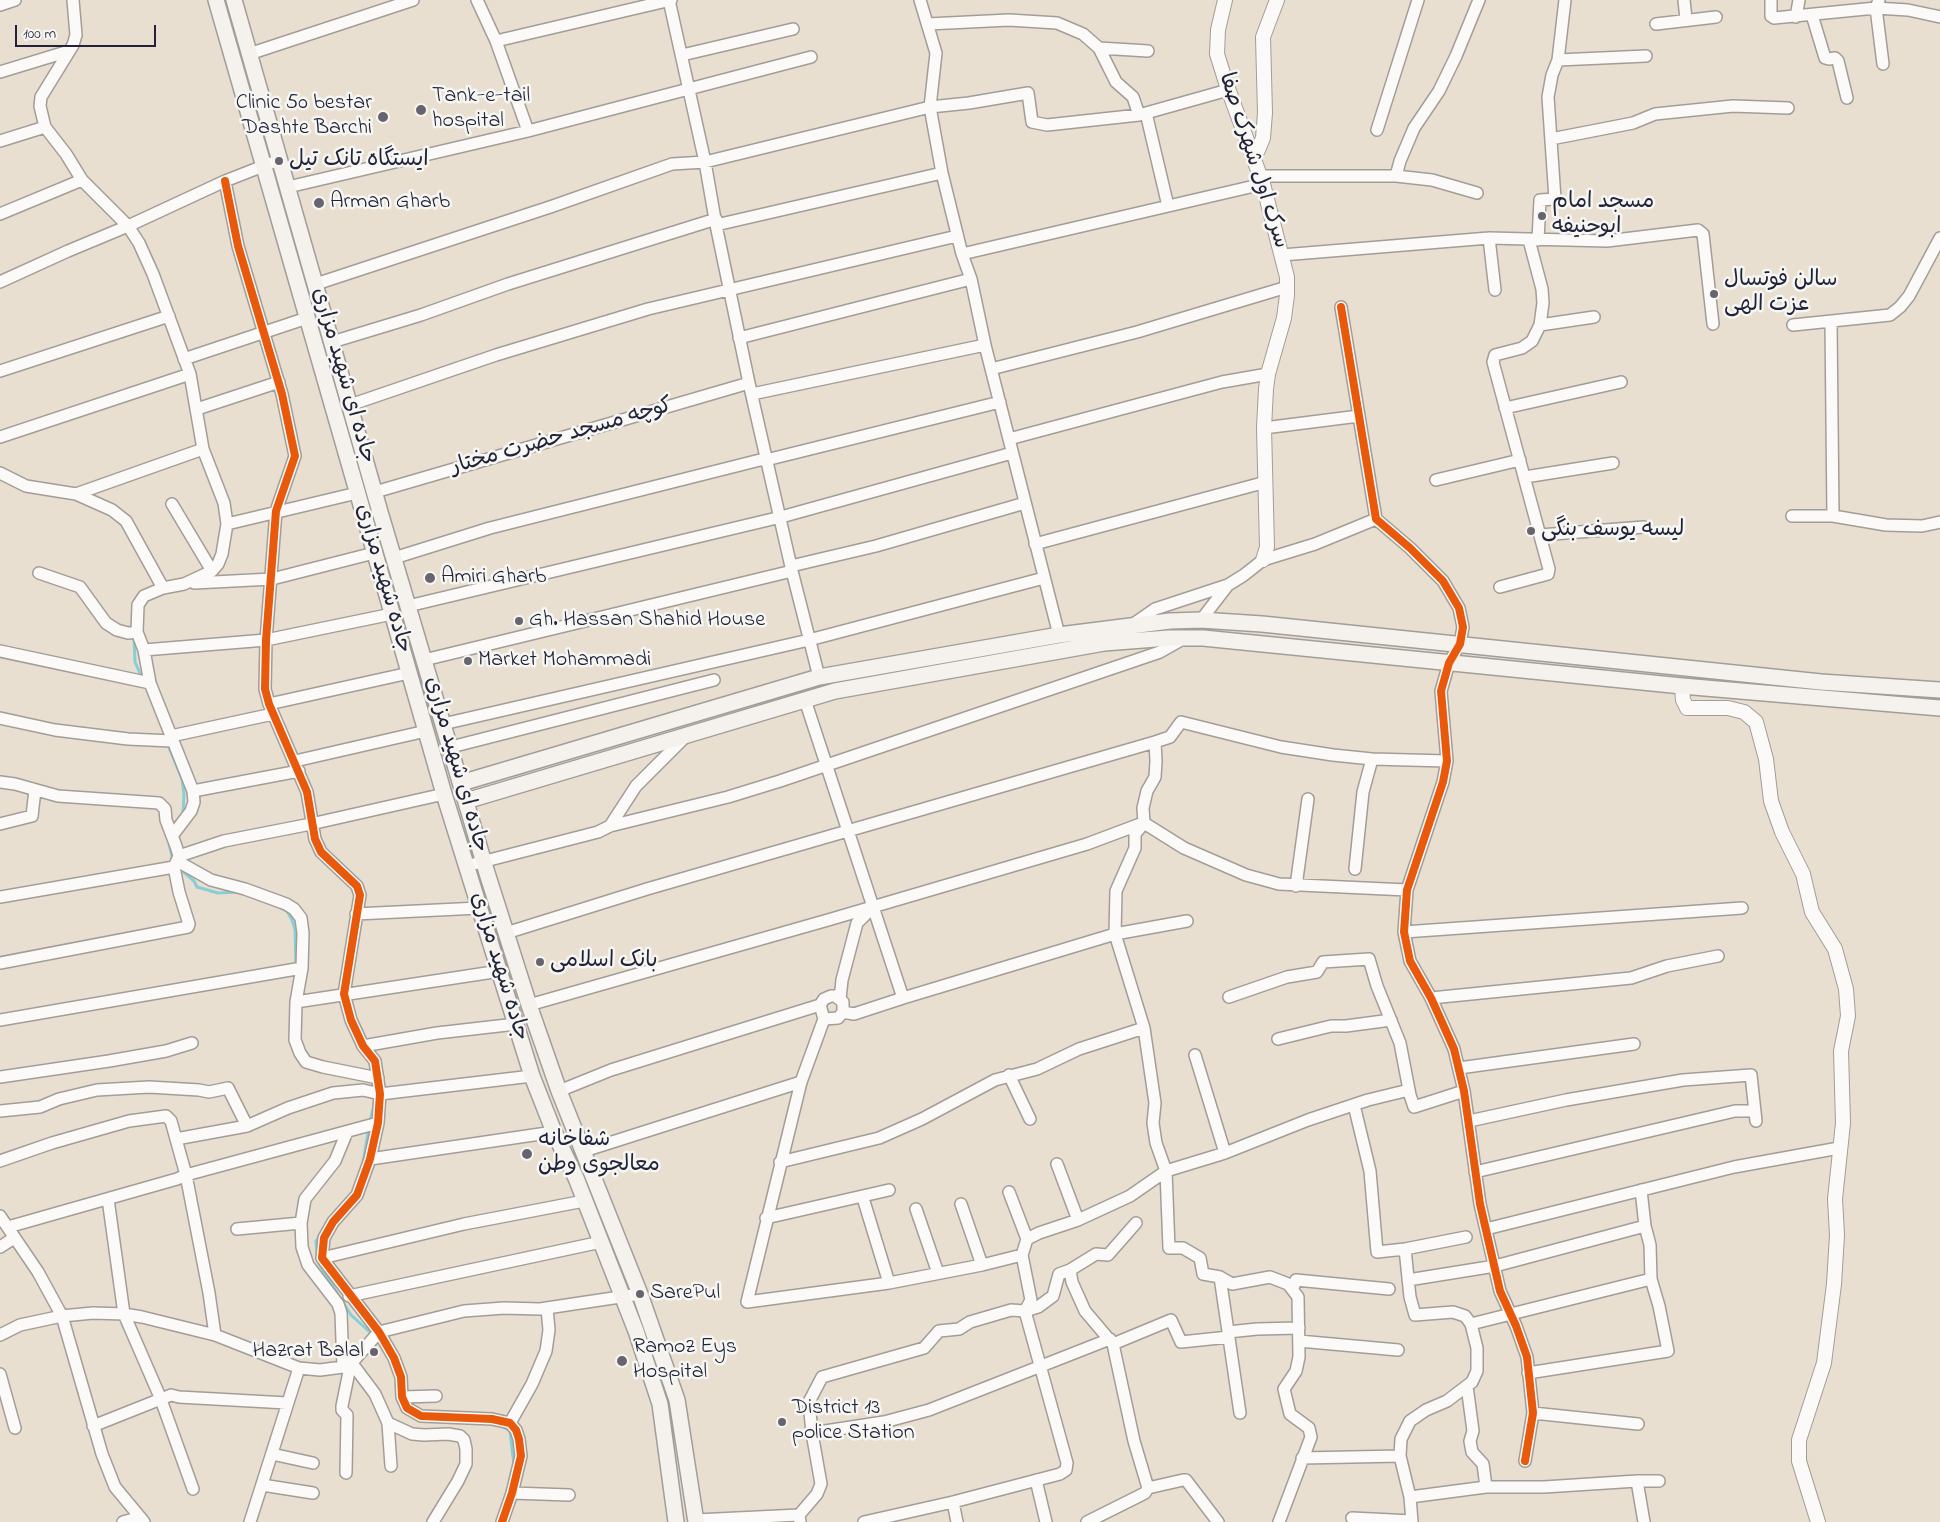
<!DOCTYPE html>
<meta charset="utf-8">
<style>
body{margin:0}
#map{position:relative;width:1940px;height:1522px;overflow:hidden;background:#e8dfd1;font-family:"Indie Flower",sans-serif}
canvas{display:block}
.scale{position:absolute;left:15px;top:25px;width:141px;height:22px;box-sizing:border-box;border:2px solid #22223b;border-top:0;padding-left:6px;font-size:15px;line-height:18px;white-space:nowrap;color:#22223b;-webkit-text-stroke:4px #f6f6f2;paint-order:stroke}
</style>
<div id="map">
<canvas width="1940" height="1522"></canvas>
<div class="scale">100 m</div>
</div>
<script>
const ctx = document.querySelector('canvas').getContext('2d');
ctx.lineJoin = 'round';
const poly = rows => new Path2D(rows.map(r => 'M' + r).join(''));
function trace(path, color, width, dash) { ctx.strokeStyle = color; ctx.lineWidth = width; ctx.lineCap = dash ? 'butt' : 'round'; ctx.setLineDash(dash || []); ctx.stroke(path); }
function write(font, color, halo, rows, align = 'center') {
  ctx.font = font + ' "Indie Flower","Playpen Sans Arabic",sans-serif'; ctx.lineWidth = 5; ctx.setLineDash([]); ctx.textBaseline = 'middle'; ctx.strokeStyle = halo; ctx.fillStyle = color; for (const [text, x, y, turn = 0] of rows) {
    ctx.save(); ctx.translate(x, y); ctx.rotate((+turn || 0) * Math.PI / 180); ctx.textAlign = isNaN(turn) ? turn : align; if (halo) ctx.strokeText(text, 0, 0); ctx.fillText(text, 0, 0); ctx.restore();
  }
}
const stream = poly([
 [134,636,135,662,142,678],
 [168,745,182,779,184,794,183,813],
 [169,844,173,860],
 [178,867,194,881,197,887,218,893,239,892],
 [274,905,287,911,292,920,295,929,296,967],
 [370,1121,374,1105],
 [363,1163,369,1127],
 [317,1253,316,1241,321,1234],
 [318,1260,319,1264,351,1315,372,1334],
 [502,1426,510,1431,514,1465]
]);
const minor = poly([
 [73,0,76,35,73,45,41,97,40,106,45,127,66,154,82,180,128,226,139,243,153,274,190,374,203,449,224,503,227,524,222,554,218,564,212,571,184,584,163,588,144,596,138,605,137,632,144,650,150,683,193,791,194,802,191,811,172,836],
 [477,0,496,41,528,131],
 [669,0,705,162,716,225,749,383,792,571,819,677],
 [920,0,936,53,930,107,942,173,962,254,971,279,985,345,1059,635],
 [1684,0,1686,19],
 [1771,0,1771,16,1774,18,1876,8,1908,10,1940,17],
 [1879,0,1876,8,1883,64],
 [0,5,15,0],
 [1812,15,1825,58,1829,59,1835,58,1838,61,1847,98],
 [1796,17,1799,0],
 [928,24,1009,20,1057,23,1083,34,1099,48,1116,82,1133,97,1139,115],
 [1656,24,1716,17],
 [496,41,671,0],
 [1099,48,1148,51],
 [249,54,413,0],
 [682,55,793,29],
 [1558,60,1646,56],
 [0,72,69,51],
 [1146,113,1168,206],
 [1377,130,1418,0],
 [1551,139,1633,123,1655,114,1733,106,1788,108],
 [0,141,45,127],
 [1260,176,1396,176,1432,180,1477,193],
 [1396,176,1400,161,1414,128,1439,91,1456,56,1479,0],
 [225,181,238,246,282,394,295,456,276,511,266,640,265,689,269,704,307,792,315,839,321,852,357,886,360,895,344,994,351,1020,363,1046,375,1061,380,1094,378,1123,370,1159,357,1195,333,1222,324,1238,322,1258,379,1332,394,1358,401,1377,402,1397,407,1408,421,1416,492,1419,510,1423,516,1430,519,1439,521,1456,512,1493,502,1522],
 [288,187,528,131,811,57],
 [0,214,82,180],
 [716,225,942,173],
 [1489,238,1495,290],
 [1538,240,1540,200,1555,199,1548,97,1552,75,1558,60,1565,0],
 [962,254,1263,184],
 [1282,255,1489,238,1607,241,1698,230,1703,234,1713,324],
 [0,282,68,251,128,226,225,181,271,163],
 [316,284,553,206,672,164,705,162,930,107,969,103,1028,93,1032,122,1047,125,1139,115,1228,90],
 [1341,307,1376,519,1410,548,1443,581,1459,608,1463,627,1460,644,1449,663,1441,691,1447,761,1443,782,1407,890,1404,932,1410,961,1431,998,1454,1049,1464,1091,1480,1204,1500,1291,1516,1326,1527,1357,1533,1413,1525,1461],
 [1831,322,1833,516],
 [1540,325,1594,317],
 [1793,325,1890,315,1900,307,1909,296,1940,238],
 [739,338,971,279],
 [332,342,421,315,508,284,716,219],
 [184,359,307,318],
 [991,369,1137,332,1287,287],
 [0,371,169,316],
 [752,394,985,345],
 [350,405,496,355,648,309,957,236],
 [1505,408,1621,382],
 [197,409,279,382],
 [1264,428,1359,416],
 [0,437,190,374],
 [1009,439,1222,382,1268,374],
 [0,473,26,486,76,494,112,510,126,521,163,588],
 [1525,477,1613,463],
 [1436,480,1520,460],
 [375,492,749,383],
 [76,494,203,449],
 [172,504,212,571],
 [1792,516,1833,516,1886,525,1922,526,1940,522],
 [227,524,357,493],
 [1540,535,1644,527],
 [1035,544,1266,482],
 [394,558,490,528,760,460,766,460,1000,402],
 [791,566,876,546,1025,503],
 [39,573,80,587,106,623,117,630,128,633,137,632],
 [194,583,272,579,374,553],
 [1500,587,1548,574,1549,569,1493,362,1495,355,1522,348,1532,341,1540,325,1543,303,1542,289,1529,240],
 [408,606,781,517,1012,453],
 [1201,620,1228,585],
 [1132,625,1155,609,1228,585,1244,575,1263,560,1315,544,1376,519],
 [144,650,266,640,392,614],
 [0,651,150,683],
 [424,660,792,571],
 [805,700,903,998],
 [269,704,409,673],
 [0,718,55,730,128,739,172,741],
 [443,724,809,640,1044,578],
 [171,736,273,714],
 [1155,742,1156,761,1155,777,1147,791,1143,808,1144,823,1135,834,1135,848,1116,891,1115,934,1144,1028,1155,1103,1153,1123,1156,1143,1166,1171,1169,1248,1183,1248,1200,1258,1203,1274,1220,1277,1232,1284,1270,1277,1288,1284,1298,1297,1299,1357,1296,1371,1284,1389,1290,1414,1309,1428,1311,1437,1279,1522],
 [451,747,714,680],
 [295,761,426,731],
 [0,782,15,784,58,796,159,803,165,809,166,820,176,846,179,856,174,867,179,892,189,924,188,927,0,963],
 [193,791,299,771],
 [1144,823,1184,848,1246,875,1279,884,1407,890],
 [0,824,32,816,35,790],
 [610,826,728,797,780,781,1160,652,1183,639],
 [179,856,224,841,311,824,444,794],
 [177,861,211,880,245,889,286,904,294,909,301,918,303,933,302,968,296,1002,295,1040,300,1053,306,1062,323,1067,378,1078],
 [466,866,598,832,610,826,636,786,686,736],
 [1355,869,1363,792,1372,759],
 [1296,886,1308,799],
 [0,897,174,867],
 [356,914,479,908],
 [1404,932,1742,908],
 [506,933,647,889,1155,742,1170,737,1181,722,1281,747,1333,755,1372,759,1447,761],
 [831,996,835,996,843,1002,843,1012,838,1018,824,1019,820,1005,824,999,831,996],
 [1229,997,1287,977,1317,972,1323,962,1369,959,1377,986,1400,1043,1410,1095,1414,1107,1464,1091],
 [1431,998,1631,978,1667,966,1718,956],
 [840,999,842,980,857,923,872,908],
 [296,1002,500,971],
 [529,1005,828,920,1087,844,1143,823],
 [843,1012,854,1014,903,998,1115,934,1187,921],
 [824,1019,801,1082,747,1302,889,1283,982,1265,1022,1255],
 [0,1020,302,968],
 [1278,1039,1331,1026,1346,1026,1391,1020],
 [363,1046,437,1033,516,1024],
 [1195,1055,1225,1153],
 [1459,1068,1634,1044],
 [1009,1075,1030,1119],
 [0,1077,109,1061,166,1051,192,1043],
 [559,1091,611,1070,820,1005],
 [1354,1105,1370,1171,1377,1252,1405,1249,1466,1237],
 [0,1111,40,1107,59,1099,97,1090,149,1087,199,1090,209,1092,228,1088,247,1126],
 [1469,1121,1566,1100,1683,1080,1751,1075,1756,1121],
 [176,1139,247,1126,288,1108,333,1093,363,1090,380,1094,532,1076],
 [584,1151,801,1082],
 [370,1159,554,1132],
 [0,1161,52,1143,129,1121,166,1116,171,1121,186,1175,209,1293,215,1335],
 [780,1162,879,1138,922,1119,995,1080,1037,1069,1079,1049,1144,1028],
 [1057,1164,1078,1220],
 [1475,1172,1735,1111,1755,1111],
 [1009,1192,1027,1239],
 [863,1198,889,1283],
 [108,1199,124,1314,160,1397,193,1489],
 [961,1204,982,1265],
 [916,1209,938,1273],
 [0,1216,38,1272,62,1316,102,1454,115,1487,144,1522],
 [766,1218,889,1190],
 [8,1227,177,1179,186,1175,378,1123],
 [237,1229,301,1223],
 [1486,1229,1734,1167,1839,1148],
 [0,1247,14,1238],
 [1405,1249,1410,1297,1415,1315,1453,1312,1465,1316,1471,1324,1477,1348,1477,1371,1472,1382,1447,1401,1426,1410,1410,1421,1401,1439,1400,1456,1410,1497,1412,1522],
 [322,1258,464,1224,584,1201],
 [1070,1270,1072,1282,1085,1311,1113,1344,1134,1441,1148,1488],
 [1220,1277,1240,1413],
 [1408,1280,1495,1266,1645,1226],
 [1293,1288,1296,1280,1389,1289],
 [349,1296,601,1242],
 [1471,1324,1651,1279],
 [1228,1332,1257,1329,1299,1328],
 [0,1335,20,1325,62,1316,93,1313,124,1314,142,1317,215,1335,299,1368,320,1370,343,1367,355,1359,379,1332,464,1311,504,1308,540,1309,640,1294],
 [1299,1341,1398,1350],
 [1113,1344,1171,1320,1181,1342,1229,1337],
 [351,1362,375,1394,388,1423,412,1434,424,1435,448,1434,460,1436,464,1440,466,1449,466,1464,458,1481,433,1522],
 [343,1367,341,1313,338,1304,308,1265,302,1247,301,1223,305,1199,335,1161,347,1132],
 [1528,1373,1668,1351,1659,1306,1651,1279,1650,1245,1645,1226,1641,1190],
 [0,1374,15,1428],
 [1467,1386,1473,1431,1470,1441,1472,1452,1483,1464,1486,1487],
 [402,1397,436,1396],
 [1533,1413,1638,1424],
 [388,1423,391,1466],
 [510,1423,532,1384,546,1351,549,1330,547,1308],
 [93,1426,171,1395,179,1397,287,1403],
 [812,1433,884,1422,929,1410,1110,1339],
 [272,1454,313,1463],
 [1302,1458,1400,1456],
 [346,1473,347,1415,342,1410,342,1406,351,1362],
 [1036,1480,1046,1522],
 [1637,1481,1644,1522],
 [262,1485,313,1493],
 [512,1493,569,1495],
 [1410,1497,1486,1487,1544,1487,1637,1481,1659,1481],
 [953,1502,957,1522],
 [1352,1518,1412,1521],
 [696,1520,799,1515],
 [123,1522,140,1517],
 [250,1522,299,1368],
 [800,1522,799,1515,817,1494,821,1484,812,1433,809,1402,822,1377,924,1348,939,1331,959,1329,970,1322,1011,1310,1025,1311,1038,1307,1053,1296,1059,1274,1070,1270,1096,1254,1108,1255,1136,1223],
 [864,1522,953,1502,1060,1474,1066,1470,1067,1463,1025,1311,1031,1300,1022,1255,1027,1239,1039,1233,1078,1220,1130,1196,1166,1171,1225,1153,1308,1120,1368,1100,1409,1090],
 [1087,1522,1145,1493,1148,1488,1183,1480,1186,1480,1218,1522]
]);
const tertiary = poly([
 [1225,0,1218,30,1217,54,1227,86,1263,184,1287,277,1287,295,1284,318,1268,374,1266,389,1264,428,1267,547,1263,560],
 [1252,155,1258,150,1263,138,1265,113,1263,37,1277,0],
 [1682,686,1683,700,1687,708,1728,708,1744,712,1756,722,1766,759,1771,801,1782,832,1803,874,1812,912,1835,949,1846,989,1848,1016,1841,1051,1843,1123,1835,1199,1837,1235,1834,1284,1824,1363,1799,1440,1799,1461,1818,1522]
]);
const secondary = poly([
 [216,0,444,794,532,1076,554,1132,576,1178,636,1331,660,1404,676,1522],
 [234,0,380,512,487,873,529,1005,559,1091,640,1294,677,1400,696,1522],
 [461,783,819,677,1059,635,1170,621,1201,620,1262,624,1821,682,1940,690],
 [466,801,835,691,1104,643,1169,638,1203,638,1682,686,1940,708]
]);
const cycleway = poly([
 [225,181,238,246,282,394,295,456,276,511,266,640,265,689,269,704,307,792,315,839,321,852,357,886,360,895,344,994,351,1020,363,1046,375,1061,380,1094,378,1123,370,1159,357,1195,333,1222,324,1238,322,1258,379,1332,394,1358,401,1377,402,1397,407,1408,421,1416,492,1419,510,1423,516,1430,519,1439,521,1456,512,1493,502,1522],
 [1341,307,1376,519,1410,548,1443,581,1459,608,1463,627,1460,644,1449,663,1441,691,1447,761,1443,782,1407,890,1404,932,1410,961,1431,998,1454,1049,1464,1091,1480,1204,1500,1291,1516,1326,1527,1357,1533,1413,1525,1461]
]);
const markers = [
 [421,110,6,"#676470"],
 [383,117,6,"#676470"],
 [279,161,5,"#676470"],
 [319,203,6,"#676470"],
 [1542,216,5,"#676470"],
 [1714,294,5,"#676470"],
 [1531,531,5,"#676470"],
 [430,578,6,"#676470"],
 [519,621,5,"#676470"],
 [468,661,5,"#676470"],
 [540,962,5,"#676470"],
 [527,1154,6,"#676470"],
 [640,1294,5,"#676470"],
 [374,1352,5,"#676470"],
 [622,1361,6,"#676470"],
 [782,1422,5,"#676470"]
];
const poiNames = [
 ["Tank-e-tail",432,97],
 ["hospital",432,122],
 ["Clinic 50 bestar",372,104,"right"],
 ["Dashte Barchi",372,129,"right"],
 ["ایستگاه تانک تیل",289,161],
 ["Arman Gharb",330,203],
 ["مسجد امام",1552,203],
 ["ابوحنیفه",1552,228],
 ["سالن فوتسال",1724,281],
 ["عزت الهی",1724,306],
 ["لیسه یوسف بنگی",1541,531],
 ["Amiri Gharb",441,578],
 ["Gh. Hassan Shahid House",529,621],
 ["Market Mohammadi",478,661],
 ["بانک اسلامی",550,962],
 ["شفاخانه",538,1141],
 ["معالجوی وطن",538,1166],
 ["SarePul",650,1294],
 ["Ramoz Eys",633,1348],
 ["Hospital",633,1373],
 ["Hazrat Balal",364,1352,"right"],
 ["District 13",792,1409],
 ["police Station",792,1434]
];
const streetNames = [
 ["سرک اول شهرک صفا",1252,161,72],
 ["جاده ای شهید مزاری",342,376,74],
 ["کوچه مسجد حضرت مختار",562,438,-16],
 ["جاده شهید مزاری",382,579,74],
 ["جاده ای شهید مزاری",455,765,74],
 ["جاده شهید مزاری",498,967,73]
];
trace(stream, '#87ced6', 3);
trace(minor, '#a29d98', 14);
trace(tertiary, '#a29d98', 16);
trace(secondary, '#a29d98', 18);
trace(minor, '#fcfaf8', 11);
trace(tertiary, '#fcfaf8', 14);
trace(secondary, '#f5f2ed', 15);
trace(cycleway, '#e8590c', 8);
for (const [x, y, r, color] of markers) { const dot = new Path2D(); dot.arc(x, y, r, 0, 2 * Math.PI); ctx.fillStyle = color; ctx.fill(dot); trace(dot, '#f6f6f2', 2); }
write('22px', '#22223b', '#f6f6f2', poiNames, 'left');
write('22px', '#22223b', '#f6f6f2', streetNames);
</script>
